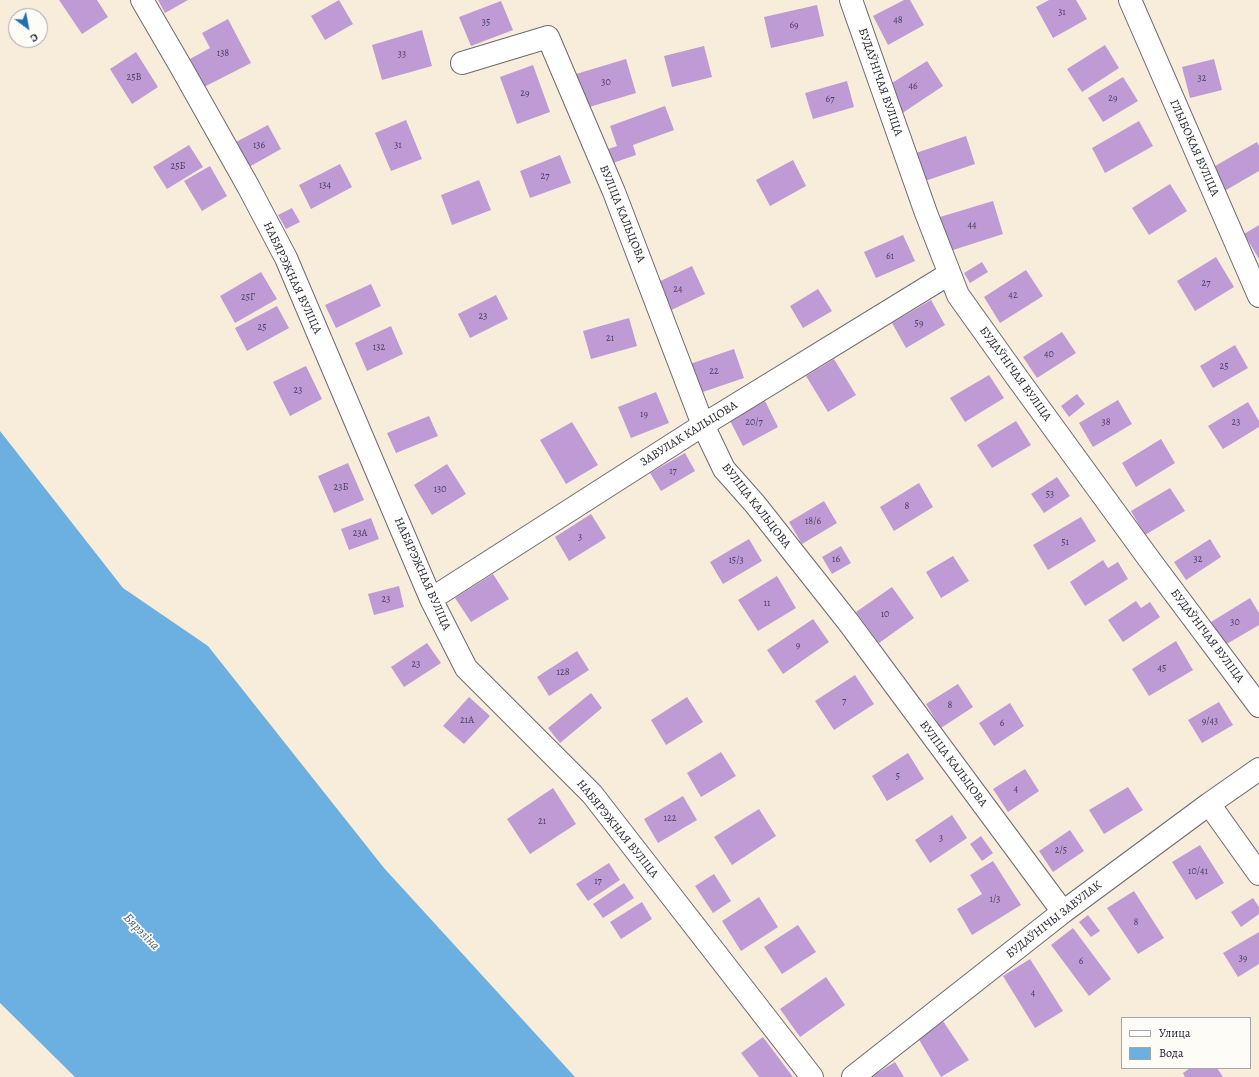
<!DOCTYPE html>
<meta charset="utf-8">
<style>
body{margin:0}
#map{position:relative;width:1259px;height:1077px;overflow:hidden;background:#f7edda;font-family:Alegreya,serif}
canvas{display:block}
.legend{position:absolute;left:1121px;top:1017px;width:130px;height:52px;box-sizing:border-box;background:#fdfcf7;border:1px solid #a5a5ac;margin:0;padding:5px 7px;list-style:none;font-size:12px;color:#22223b}
.legend li{display:flex;align-items:center;gap:8px;height:20px}
.legend b{width:20px;border:1px solid #a5a5ac}
.north{position:absolute;left:8px;top:8px;width:40px;height:40px;box-sizing:border-box;background:#fdfcf7;border:1px solid #a5a5ac;border-radius:50%;rotate:148deg;font-size:11px;font-weight:700;line-height:16px;text-align:center;color:#22223b}
.north::after{content:'';display:block;margin:auto;width:14px;height:18px;background:#1f6fb2;clip-path:polygon(50% 0,100% 100%,50% 72%,0 100%)}
</style>
<div id="map">
<canvas width="1259" height="1077"></canvas>
<ul class="legend">
<li><b style="height:5px;background:#fff"></b>Улица</li>
<li><b style="height:11px;background:#6cafe1"></b>Вода</li>
</ul>
<div class="north">С</div>
</div>
<script>
const ctx = document.querySelector('canvas').getContext('2d');
ctx.lineJoin = 'round';
function fill(path, color) { ctx.fillStyle = color; ctx.fill(path, 'evenodd'); }
const poly = rows => new Path2D(rows.map(r => 'M' + r).join(''));
function trace(path, color, width, dash) { ctx.strokeStyle = color; ctx.lineWidth = width; ctx.lineCap = dash ? 'butt' : 'round'; ctx.setLineDash(dash || []); ctx.stroke(path); }
function write(font, color, halo, rows, align = 'center') {
  ctx.font = font + ' Alegreya,serif'; ctx.lineWidth = 3.5; ctx.setLineDash([]); ctx.textBaseline = 'middle'; ctx.strokeStyle = halo; ctx.fillStyle = color; for (const [text, x, y, turn = 0] of rows) {
    ctx.save(); ctx.translate(x, y); ctx.rotate((+turn || 0) * Math.PI / 180); ctx.textAlign = isNaN(turn) ? turn : align; if (halo) ctx.strokeText(text, 0, 0); ctx.fillText(text, 0, 0); ctx.restore();
  }
}
const water = poly([
 [0,431,123,588,208,646,384,868,575,1077,75,1077,0,1003]
]);
const building = poly([
 [59,0,97,0,108,17,82,34],
 [158,0,188,0,165,13],
 [339,0,353,24,325,40,311,16],
 [904,0,910,0,924,25,888,45,873,16],
 [1049,0,1076,0,1087,19,1053,38,1036,7],
 [501,1,513,30,471,46,459,17],
 [817,5,824,36,771,48,764,17],
 [228,19,251,63,204,87,190,59,210,48,202,33],
 [422,30,432,66,382,80,372,45],
 [1105,45,1119,68,1082,92,1067,69],
 [704,46,712,77,672,87,664,56],
 [136,52,158,87,132,104,110,69],
 [626,59,636,93,586,108,576,74],
 [1214,59,1222,90,1190,98,1182,67],
 [927,61,943,86,901,114,884,88],
 [533,65,550,112,517,124,500,77],
 [1123,77,1138,101,1103,122,1088,98],
 [847,81,854,107,813,119,805,93],
 [665,106,674,130,633,145,636,155,610,164,605,150,617,146,610,126],
 [406,120,422,159,391,171,375,133],
 [1139,121,1153,146,1105,173,1092,148],
 [268,125,281,149,249,167,236,142],
 [966,136,975,164,925,181,916,153],
 [1257,142,1259,146,1259,171,1221,193,1208,170],
 [189,145,203,167,167,189,153,167],
 [560,155,571,183,530,198,520,171],
 [793,160,806,186,770,206,756,180],
 [340,164,352,187,311,209,299,185],
 [210,166,227,196,202,211,184,181],
 [479,180,491,210,452,225,441,195],
 [1170,184,1187,211,1149,235,1132,208],
 [993,201,1003,234,950,251,940,217],
 [292,208,300,222,286,229,278,215],
 [1259,225,1259,259,1244,234],
 [903,235,915,261,876,278,864,252],
 [1216,257,1234,287,1195,311,1177,281],
 [982,262,988,272,970,283,964,273],
 [692,266,705,294,663,314,650,286],
 [1026,270,1043,296,1000,323,984,297],
 [261,272,277,299,235,323,220,296],
 [371,284,381,306,336,328,325,305],
 [818,289,832,311,803,328,790,306],
 [496,295,508,319,470,338,458,314],
 [931,300,945,325,906,348,892,323],
 [277,306,289,328,247,351,235,328],
 [629,318,637,346,591,359,583,331],
 [391,326,403,354,367,371,355,343],
 [1062,332,1076,353,1037,378,1023,357],
 [1235,345,1248,368,1213,388,1200,366],
 [734,349,744,378,694,395,684,366],
 [834,359,856,395,828,412,806,376],
 [306,366,322,399,290,416,273,382],
 [989,375,1004,398,965,422,950,398],
 [656,392,669,423,631,438,618,407],
 [1077,394,1085,404,1069,417,1061,406],
 [1118,400,1132,424,1093,447,1079,423],
 [765,401,778,427,743,446,729,419],
 [1248,402,1259,421,1259,427,1223,449,1208,426],
 [429,416,438,436,396,453,387,433],
 [1016,421,1031,445,992,468,977,445],
 [572,422,598,465,566,484,540,440],
 [1161,439,1175,463,1136,487,1122,463],
 [685,453,695,471,661,491,650,473],
 [348,463,364,500,334,513,318,476],
 [447,464,466,494,432,515,414,485],
 [1057,477,1070,496,1044,513,1031,494],
 [919,483,933,507,894,531,880,507],
 [1170,488,1185,511,1145,535,1131,511],
 [824,501,837,523,802,544,789,522],
 [591,514,606,538,569,561,555,537],
 [1081,517,1096,541,1048,570,1033,545],
 [371,518,379,539,349,550,341,529],
 [749,539,762,561,723,584,710,562],
 [1210,539,1221,557,1186,580,1174,562],
 [841,546,851,563,832,574,822,557],
 [953,556,969,581,941,598,926,572],
 [1103,560,1108,568,1118,562,1128,579,1085,606,1070,582],
 [493,574,509,599,471,622,455,598],
 [777,576,796,608,758,631,738,600],
 [399,586,404,607,374,615,368,594],
 [892,587,914,618,879,643,856,612],
 [1250,598,1259,613,1259,625,1225,645,1211,622],
 [1136,601,1141,608,1150,602,1160,617,1123,642,1108,620],
 [813,619,829,642,783,674,767,650],
 [1176,641,1193,670,1149,696,1132,669],
 [427,643,441,663,404,687,391,667],
 [577,651,589,670,549,696,537,677],
 [855,675,874,704,834,730,815,701],
 [958,684,973,707,941,728,926,704],
 [591,693,602,708,560,743,548,728],
 [469,697,490,716,464,744,443,726],
 [687,697,703,722,666,745,651,720],
 [1219,702,1233,725,1202,743,1188,720],
 [1010,703,1024,726,994,746,979,723],
 [721,752,736,776,701,797,687,773],
 [908,753,924,779,887,801,872,776],
 [1025,769,1039,791,1008,812,993,789],
 [1128,787,1143,810,1104,834,1089,810],
 [553,788,576,824,530,854,507,819],
 [683,796,697,820,658,843,644,819],
 [759,809,776,836,732,865,714,837],
 [952,815,967,838,930,863,915,840],
 [1070,830,1084,851,1053,872,1039,851],
 [981,836,993,853,982,861,970,844],
 [1200,845,1224,883,1196,900,1172,862],
 [993,861,1021,905,972,935,957,909,982,894,970,875],
 [609,863,620,880,588,901,576,884],
 [714,874,731,901,713,913,695,886],
 [624,883,634,898,603,918,593,904],
 [1134,891,1164,938,1138,954,1107,908],
 [759,897,778,927,741,951,722,921],
 [1253,898,1259,907,1259,914,1241,927,1231,912],
 [642,902,652,919,621,939,610,922],
 [1088,915,1100,931,1091,937,1079,922],
 [798,925,816,952,782,974,764,947],
 [1073,928,1111,979,1089,996,1051,945],
 [1259,932,1259,964,1238,977,1223,953],
 [1030,959,1063,1011,1035,1028,1003,976],
 [826,977,845,1005,800,1037,780,1009],
 [943,1021,969,1060,941,1077,918,1038],
 [763,1037,793,1077,759,1077,741,1053],
 [895,1062,904,1077,871,1077],
 [1190,1068,1217,1068,1223,1077,1185,1077,1183,1073]
]);
const minor = poly([
 [142,0,181,67,248,186,286,258,431,599,466,668,592,794,812,1077],
 [851,0,926,213,958,295,1018,379,1149,559,1259,706],
 [1130,0,1259,296],
 [462,63,548,37,614,192,703,425,724,469,755,504,849,623,1063,912],
 [431,599,703,425,949,274],
 [1209,804,1259,874],
 [853,1077,1063,912,1209,804,1259,769]
]);
const numberNames = [
 ["31",1062,13],
 ["48",898,21],
 ["35",486,23],
 ["69",794,26],
 ["138",223,54],
 ["33",402,55],
 ["25В",134,78],
 ["32",1202,79],
 ["30",606,83],
 ["46",913,87],
 ["29",525,94],
 ["29",1113,99],
 ["67",830,100],
 ["136",259,146],
 ["31",398,146],
 ["25Б",178,167],
 ["27",545,177],
 ["134",325,186],
 ["44",972,226],
 ["61",890,257],
 ["27",1206,284],
 ["24",678,290],
 ["42",1013,296],
 ["25Г",248,298],
 ["23",483,317],
 ["59",919,324],
 ["25",262,328],
 ["21",610,339],
 ["132",379,348],
 ["40",1049,355],
 ["25",1224,367],
 ["22",714,372],
 ["23",298,391],
 ["19",644,415],
 ["20/7",754,423],
 ["38",1106,423],
 ["23",1236,423],
 ["17",673,472],
 ["23Б",341,488],
 ["130",440,490],
 ["53",1050,495],
 ["8",907,507],
 ["18/6",813,522],
 ["23А",360,534],
 ["3",580,538],
 ["51",1065,543],
 ["16",836,560],
 ["32",1198,560],
 ["15/3",736,561],
 ["23",386,600],
 ["11",767,604],
 ["10",885,615],
 ["30",1235,623],
 ["9",798,646],
 ["23",416,665],
 ["45",1162,669],
 ["128",563,673],
 ["7",844,702],
 ["8",950,706],
 ["21А",467,721],
 ["9/43",1210,722],
 ["6",1002,724],
 ["5",898,777],
 ["4",1016,790],
 ["122",670,819],
 ["21",542,822],
 ["3",941,839],
 ["2/5",1061,851],
 ["10/41",1198,872],
 ["17",598,882],
 ["1/3",995,900],
 ["8",1136,923],
 ["39",1243,959],
 ["6",1081,962],
 ["4",1033,994]
];
const streetNames = [
 ["БУДАЎНІЧАЯ ВУЛІЦА",880,82,71],
 ["ГЛЫБОКАЯ ВУЛІЦА",1194,148,66],
 ["ВУЛІЦА КАЛЬЦОВА",622,214,68],
 ["НАБЯРЭЖНАЯ ВУЛІЦА",292,278,65],
 ["БУДАЎНІЧАЯ ВУЛІЦА",1015,374,54],
 ["ЗАВУЛАК КАЛЬЦОВА",689,434,-32],
 ["ВУЛІЦА КАЛЬЦОВА",756,506,52],
 ["НАБЯРЭЖНАЯ ВУЛІЦА",422,574,66],
 ["БУДАЎНІЧАЯ ВУЛІЦА",1207,636,53],
 ["ВУЛІЦА КАЛЬЦОВА",953,764,53],
 ["НАБЯРЭЖНАЯ ВУЛІЦА",617,829,51],
 ["БУДАЎНІЧЫ ЗАВУЛАК",1054,920,-38]
];
const waterNames = [
 ["Бярэзіна",141,932,46]
];
fill(water, '#6cafe1');
fill(building, '#bf9bd5');
trace(minor, '#6d6973', 24);
trace(minor, '#fff', 22);
write('10px', '#494062', null, numberNames);
write('12px', '#22223b', '#fdfcf7', streetNames);
write('italic 13px', '#405a7d', '#fdfcf7', waterNames);
</script>
